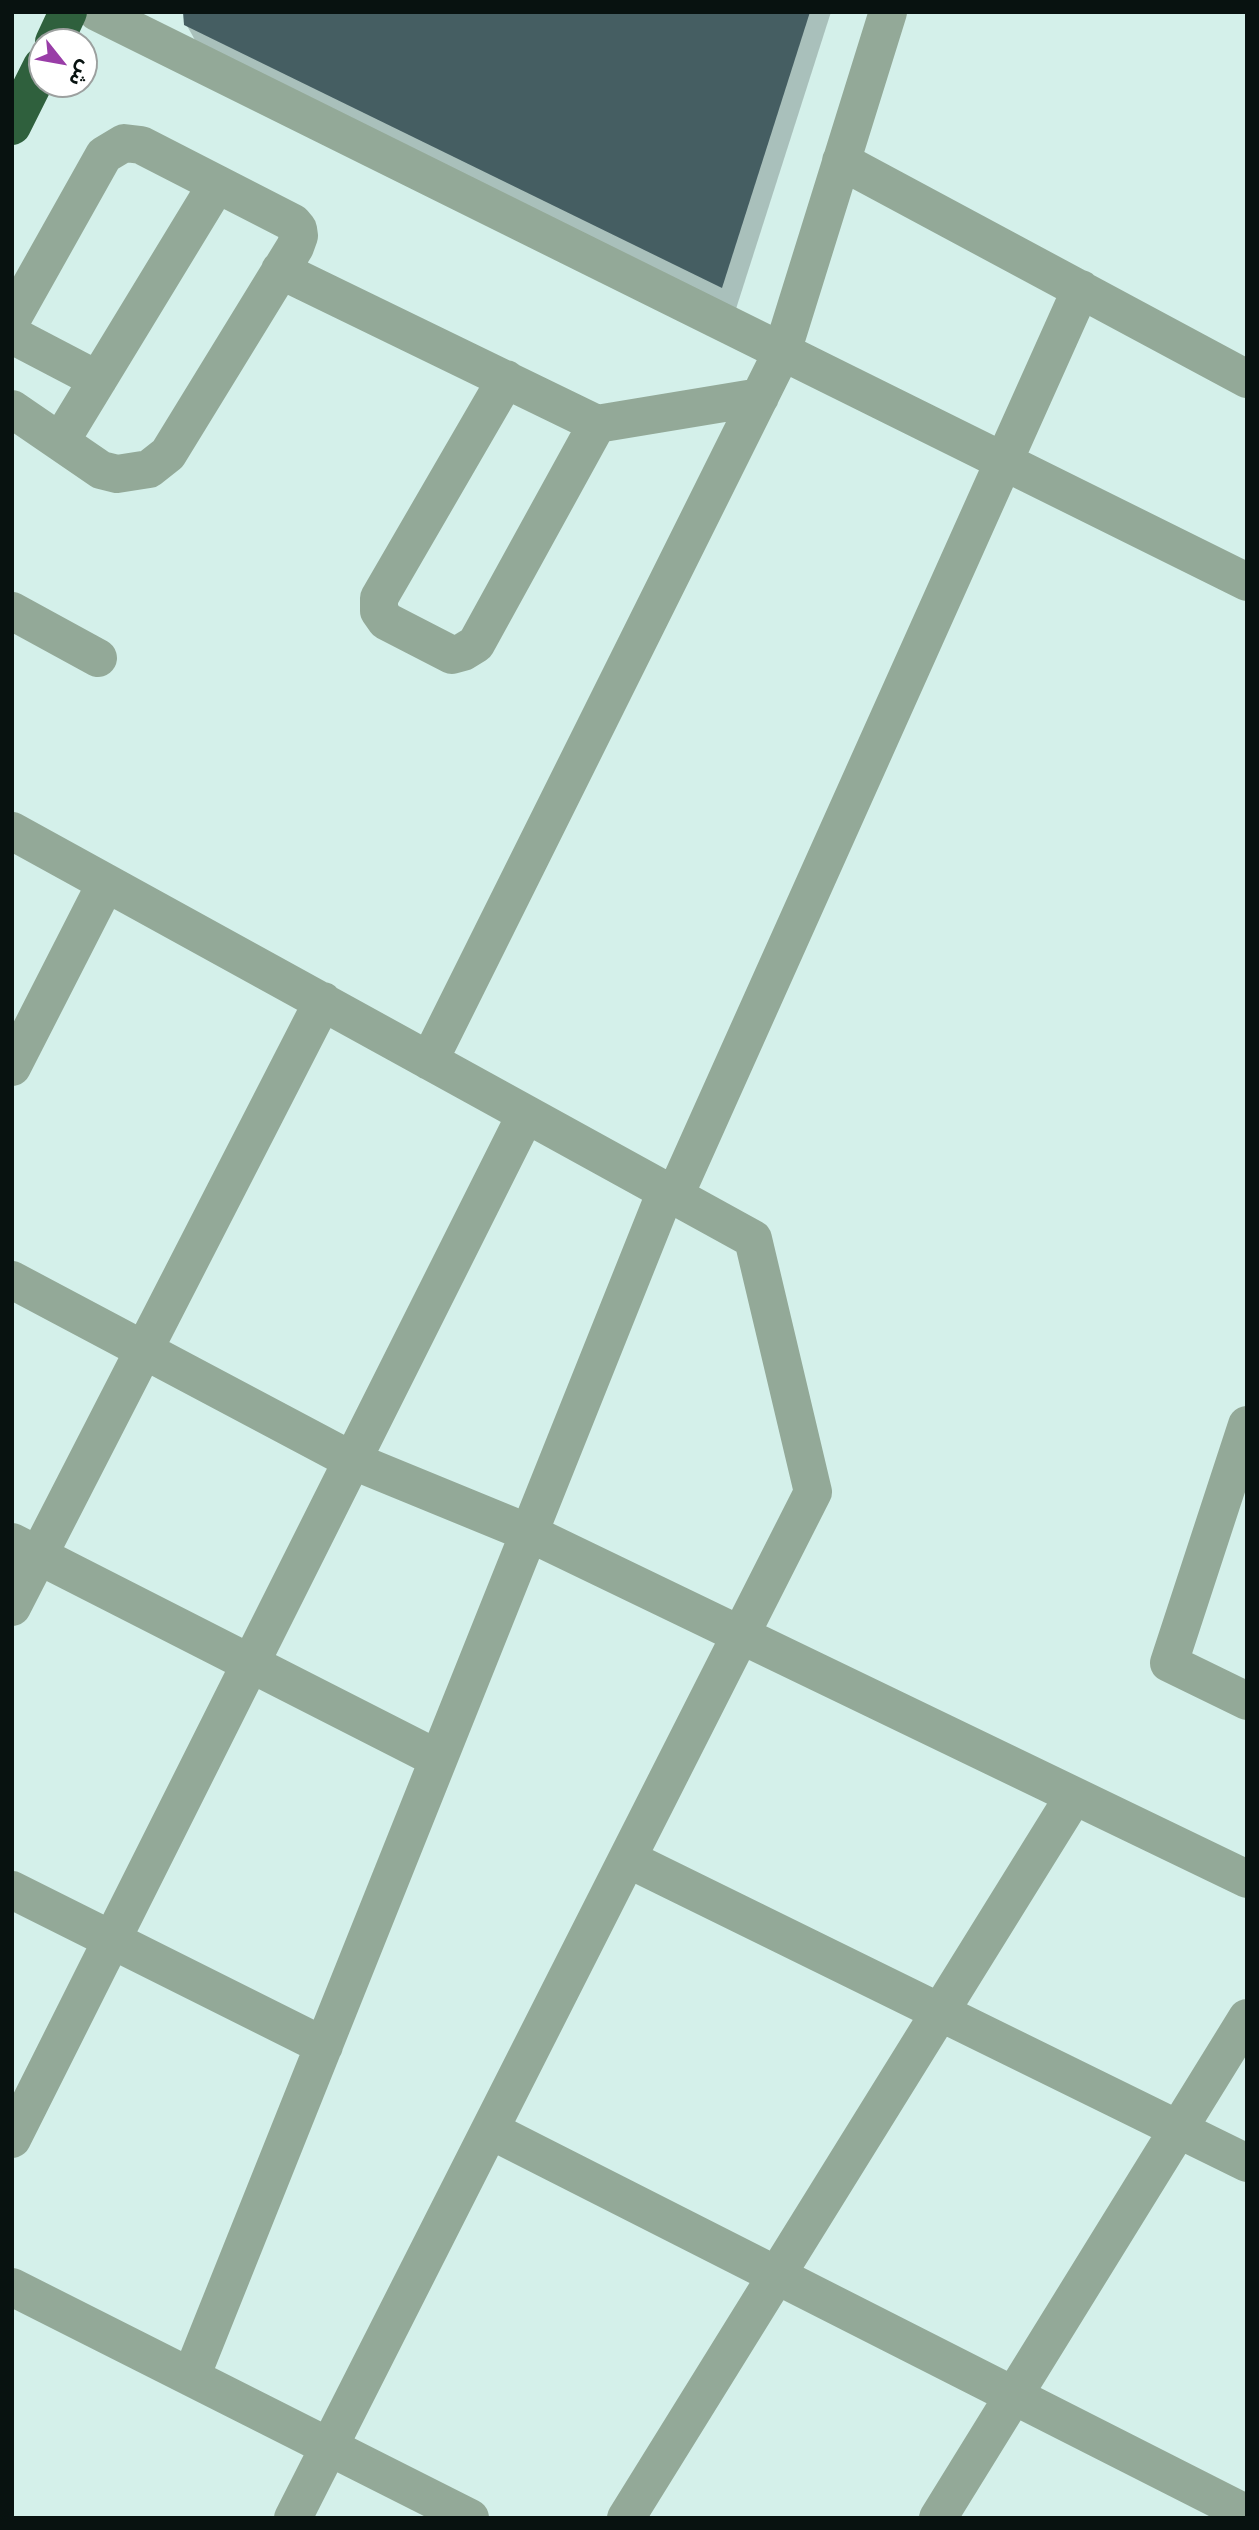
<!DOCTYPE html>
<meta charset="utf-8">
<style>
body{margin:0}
#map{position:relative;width:1259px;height:2530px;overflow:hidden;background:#d4f0ea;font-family:"Source Sans 3","Noto Sans Arabic",sans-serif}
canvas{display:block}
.frame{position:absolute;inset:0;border:14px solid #081210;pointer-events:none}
.north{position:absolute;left:28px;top:28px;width:70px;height:70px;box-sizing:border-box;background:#fff;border:2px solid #9ca09f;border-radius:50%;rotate:121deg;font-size:19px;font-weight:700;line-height:28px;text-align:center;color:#081210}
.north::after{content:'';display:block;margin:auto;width:24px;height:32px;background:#993da7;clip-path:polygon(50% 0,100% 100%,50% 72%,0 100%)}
</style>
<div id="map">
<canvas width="1259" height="2530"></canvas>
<div class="frame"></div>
<div class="north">ش</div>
</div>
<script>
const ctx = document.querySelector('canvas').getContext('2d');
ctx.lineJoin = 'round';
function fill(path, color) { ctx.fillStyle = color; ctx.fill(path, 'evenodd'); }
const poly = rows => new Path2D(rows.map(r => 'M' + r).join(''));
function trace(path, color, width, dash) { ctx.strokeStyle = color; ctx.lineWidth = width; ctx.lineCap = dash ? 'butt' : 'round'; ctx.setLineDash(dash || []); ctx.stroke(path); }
const shadow = poly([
 [184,12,831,12,735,312,200,49,186,24]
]);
const building = poly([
 [183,12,810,12,722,288,184,25]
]);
const minor = poly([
 [97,12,1247,582],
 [841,161,1247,379],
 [280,270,597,424],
 [12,319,104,155,124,143,141,145,293,223,298,229,299,236,295,247,168,454,149,469,117,474,101,470,12,409],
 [12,335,98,380],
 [506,379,379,598,379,611,386,621,452,655,463,652,476,644,597,424,760,397],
 [60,442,217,184],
 [12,611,98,658],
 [12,831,753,1239,813,1492,293,2518],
 [429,1061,782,352,888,12],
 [12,1067,106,883],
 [675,1195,1081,289],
 [12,1280,351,1460,529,1533,1247,1879],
 [1247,1425,1169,1663,1247,1701],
 [12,1542,438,1759],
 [12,1607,323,1001],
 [628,1859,1247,2163],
 [12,1890,324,2046],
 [490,2130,1247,2514],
 [12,2139,526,1114],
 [12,2287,470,2518],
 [191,2377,666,1191],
 [626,2518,1074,1796],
 [938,2518,1247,2018]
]);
const highway = poly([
 [54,42,68,12],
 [12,126,42,66]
]);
fill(shadow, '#0003');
fill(building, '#455e62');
trace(minor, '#93a998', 38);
trace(highway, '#2f603d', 38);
</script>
